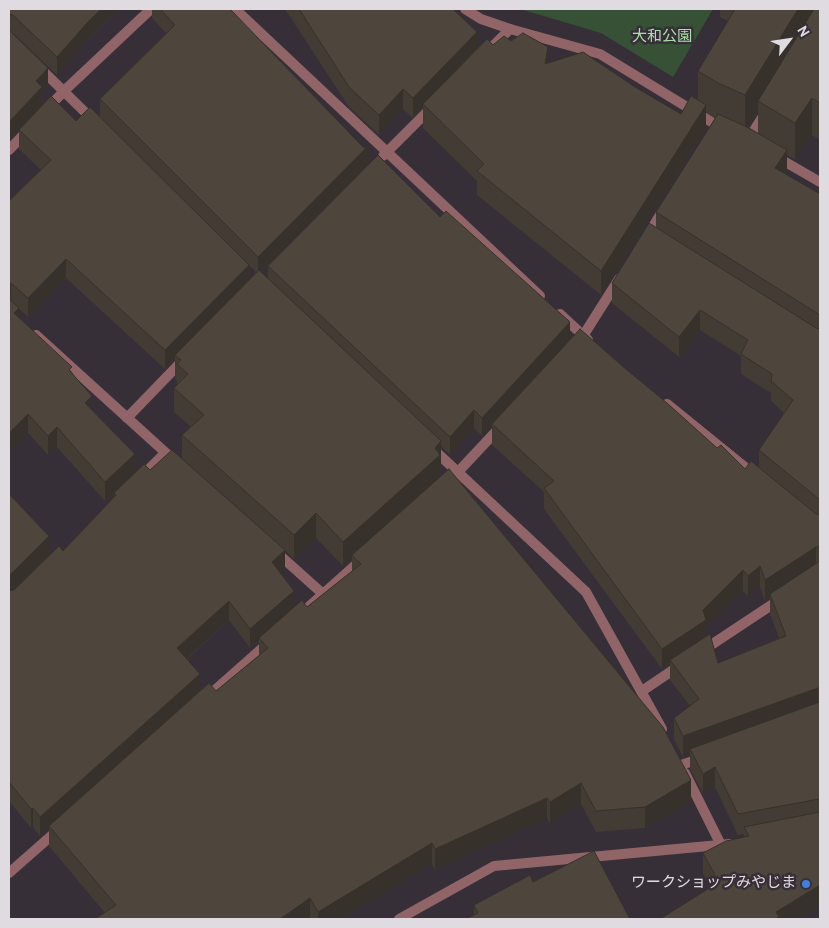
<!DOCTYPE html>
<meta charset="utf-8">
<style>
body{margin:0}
#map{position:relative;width:829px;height:928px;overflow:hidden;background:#362f38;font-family:Overpass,sans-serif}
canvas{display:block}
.frame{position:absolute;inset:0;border:10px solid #e0dbe0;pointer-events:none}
.north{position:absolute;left:764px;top:15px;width:50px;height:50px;-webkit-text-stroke:4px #362f38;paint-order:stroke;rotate:59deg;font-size:14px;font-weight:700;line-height:20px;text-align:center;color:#e0dbe0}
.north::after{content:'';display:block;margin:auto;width:18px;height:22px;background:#e0dbe0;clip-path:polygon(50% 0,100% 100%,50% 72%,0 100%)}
</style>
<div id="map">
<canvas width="829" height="928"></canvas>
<div class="frame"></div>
<div class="north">N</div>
</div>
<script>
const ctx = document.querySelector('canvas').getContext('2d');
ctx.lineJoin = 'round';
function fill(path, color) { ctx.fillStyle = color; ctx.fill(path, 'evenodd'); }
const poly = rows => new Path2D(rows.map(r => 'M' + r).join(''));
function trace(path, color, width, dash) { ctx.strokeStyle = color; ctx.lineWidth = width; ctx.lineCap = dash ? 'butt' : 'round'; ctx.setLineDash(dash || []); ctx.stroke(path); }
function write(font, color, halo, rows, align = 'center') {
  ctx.font = font + ' Overpass,"Noto Sans JP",sans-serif'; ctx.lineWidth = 5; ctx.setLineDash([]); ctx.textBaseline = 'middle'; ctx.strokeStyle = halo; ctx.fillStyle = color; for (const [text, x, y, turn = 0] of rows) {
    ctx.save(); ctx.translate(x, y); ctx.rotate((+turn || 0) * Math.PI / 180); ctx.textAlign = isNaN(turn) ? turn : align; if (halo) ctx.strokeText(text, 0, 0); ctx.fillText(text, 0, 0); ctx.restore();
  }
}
const green = poly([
 [520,9,713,9,673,77,601,33]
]);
const lane = poly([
 [235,9,540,296],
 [489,50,510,29],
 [39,67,95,122],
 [383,156,431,108],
 [560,314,588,340],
 [667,404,757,477],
 [127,418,184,359],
 [432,448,586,592,662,729],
 [702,651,782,598],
 [642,691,682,664],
 [681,765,702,758],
 [685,773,721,845]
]);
const street = poly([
 [465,9,481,19,510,29,600,54,723,129],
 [47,109,64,91,151,9],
 [748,140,765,113],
 [9,150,29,129],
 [775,156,820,182],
 [646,238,663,210],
 [36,335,177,463],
 [577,342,583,336,619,279],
 [141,477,165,453],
 [444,485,458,472,502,425],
 [275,551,323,594],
 [303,612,361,560],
 [206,698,268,643],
 [9,873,59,829],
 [399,919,494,866,730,844]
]);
const wall = poly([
 [9,9,119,9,87,41,57,75,14,34,11,33,48,85,42,93,42,105,9,140],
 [152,9,230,9,369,163,261,272,268,279,268,266,440,217,570,340,627,370,717,448,745,469,759,468,759,450,784,413,771,401,771,393,741,374,741,356,700,330,679,357,612,303,612,283,656,228,656,212,715,118,706,112,706,128,601,295,477,195,477,181,423,128,423,108,413,118,403,109,379,135,349,107,285,9,453,9,477,49,511,41,548,63,635,87,681,114,698,100,698,71,728,21,720,17,720,9,820,9,820,140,812,135,795,159,787,155,787,171,785,174,820,194,820,906,797,919,711,887,703,874,703,853,744,837,744,834,738,835,715,787,703,794,690,769,690,755,683,757,674,739,674,718,690,706,670,680,670,664,662,669,544,509,544,492,492,445,492,425,482,436,474,428,450,455,441,446,441,465,440,467,440,477,691,801,645,828,596,832,581,804,550,823,547,818,435,870,432,864,340,919,311,919,310,918,309,919,95,919,105,913,49,846,49,828,40,836,33,827,31,828,9,801,9,494,49,555,63,551,114,497,114,493,150,470,182,459,182,435,191,427,174,412,174,388,177,385,177,380,175,379,175,359,165,369,66,278,28,317,19,309,19,318,72,372,92,410,135,473,105,501,57,447,48,455,28,433,9,452,9,201,41,170,19,149,19,130,76,121,249,280,256,272,100,117,100,99,166,33,152,18],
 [758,111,758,133,748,127],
 [316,538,343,566,352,557,352,571,307,607,294,607,280,573,285,569,285,550,294,559],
 [760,587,765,601,770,598,770,614,779,638,718,663,706,637,706,627,743,591,748,596],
 [229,620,250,648,259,640,259,656,216,691,200,691,187,659],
 [533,882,474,916,474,905]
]);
const shadedWall = poly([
 [101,9,119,9,87,41,57,75,57,57,87,23],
 [798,9,820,9,758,101,758,111,745,131,745,95],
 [10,14,10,32,9,33,9,15],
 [477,32,477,53,423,104,423,108,413,118,413,98],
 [548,47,548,70,545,64],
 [48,68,48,85,42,93,42,105,9,140,9,122,36,81],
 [403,89,403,109,379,135,379,115],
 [812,98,812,135,795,159,795,123],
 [706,105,706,128,601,295,601,271],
 [369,145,369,163,258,275,258,257],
 [787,150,787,171,775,188,775,168],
 [66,259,66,278,28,317,28,298],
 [249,265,249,285,175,355,175,359,165,369,165,350],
 [11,283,11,302,9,303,9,284],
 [19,308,19,327,14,313],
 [700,310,700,330,679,357,679,337],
 [570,322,570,340,482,436,482,418],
 [92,396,92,415,85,403],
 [474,410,474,428,450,455,450,437],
 [28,414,28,433,9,452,9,433],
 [57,427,57,447,48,455,48,436],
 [441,441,441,465,440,467,440,479,352,555,352,557,343,566,343,542],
 [135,454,135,473,105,501,105,482],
 [316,513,316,538,294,559,294,535],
 [49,536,49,555,9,595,9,576],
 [816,547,816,567,770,594,770,598,765,601,765,580],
 [285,550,285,569,272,581,272,562],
 [760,566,760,587,748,596,748,576],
 [743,570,743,591,706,627,706,641,670,660,670,664,662,669,662,649],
 [294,591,294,610,259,638,259,640,250,648,250,629],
 [229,601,229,620,177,667,177,648],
 [200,674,200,693,49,826,49,828,40,836,40,817],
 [818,688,818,709,690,749,690,755,683,757,683,736],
 [715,767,715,787,703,794,703,774],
 [691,780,691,801,645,828,645,807],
 [581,783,581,804,550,823,550,802],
 [547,798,547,818,435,870,435,849],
 [33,808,33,827,31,828,31,809],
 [432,843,432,864,340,919,318,919,318,912],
 [820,885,820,906,797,919,775,919,776,912],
 [310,898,310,918,309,919,280,919]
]);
const building = poly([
 [9,9,101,9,87,23,57,57,14,16,10,14,9,15,9,9],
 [160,9,230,9,364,148,369,145,258,257,100,99,175,25,160,9],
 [299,9,453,9,477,32,413,98,403,89,379,115,349,87,299,9],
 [735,9,798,9,745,95,718,83,698,71,735,9],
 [814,9,820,9,820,103,812,98,795,123,758,101,814,9],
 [9,30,48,68,36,81,42,87,9,122,9,30],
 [523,33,548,47,545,64,583,52,635,87,681,114,691,96,706,105,601,271,477,171,484,164,423,104,487,39,493,45,504,36,511,41,523,33],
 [51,96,76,121,90,107,249,265,165,350,66,259,28,298,11,283,9,284,9,201,51,160,19,130,51,96],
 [718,114,745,126,787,150,775,168,820,194,820,315,656,212,718,114],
 [378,155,440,217,446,211,570,322,482,418,474,410,450,437,268,266,378,155],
 [649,223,816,328,820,329,820,500,759,450,793,400,771,381,772,374,741,354,748,340,700,310,679,337,612,283,649,223],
 [259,270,441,441,435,448,440,455,343,542,316,513,294,535,182,435,204,415,174,388,188,374,177,364,181,360,175,355,259,270],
 [9,299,19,308,14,313,72,367,69,370,92,396,85,403,135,454,105,482,57,427,48,436,28,414,9,433,9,299],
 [580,329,627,370,667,403,717,448,721,445,745,469,751,461,816,514,820,515,820,546,816,547,765,580,760,566,748,576,743,570,703,610,706,620,662,649,544,488,554,481,492,424,580,329],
 [172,450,285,550,272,562,294,591,250,629,229,601,177,648,200,674,40,817,33,808,31,809,9,782,9,591,14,590,59,546,63,551,116,495,114,493,144,464,150,470,172,450],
 [449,469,663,727,691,780,645,807,596,811,581,783,550,802,547,798,435,849,432,843,318,912,310,898,280,919,95,919,116,905,49,826,209,683,216,691,268,648,259,638,302,600,307,607,361,564,352,555,449,469],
 [9,494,49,536,9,576,9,494],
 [820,561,820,688,818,688,683,736,674,718,699,699,670,660,710,634,718,663,786,636,770,594,820,561],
 [820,702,820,799,819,799,738,814,715,767,703,774,690,749,820,702],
 [820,812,820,885,776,912,779,917,775,919,660,919,719,882,703,853,726,841,749,836,744,827,820,812],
 [594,851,630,919,466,919,478,913,474,905,530,875,533,882,594,851]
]);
const markers = [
 [806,884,5,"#3f7fe0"]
];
const parkNames = [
 ["大和公園",662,38]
];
const poiNames = [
 ["ワークショップみやじま",796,884]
];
fill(green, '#375136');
trace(lane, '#916567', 10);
trace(street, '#916567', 10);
fill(wall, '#433c34');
fill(shadedWall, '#37312b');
fill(building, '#4e463d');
trace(building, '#37312b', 1);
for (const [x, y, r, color] of markers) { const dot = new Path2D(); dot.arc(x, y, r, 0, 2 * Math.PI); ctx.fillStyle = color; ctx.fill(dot); trace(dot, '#362f38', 2); }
write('15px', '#a9e0a8', '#362f38', parkNames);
write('15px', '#e0dbe0', '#362f38', poiNames, 'right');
</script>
